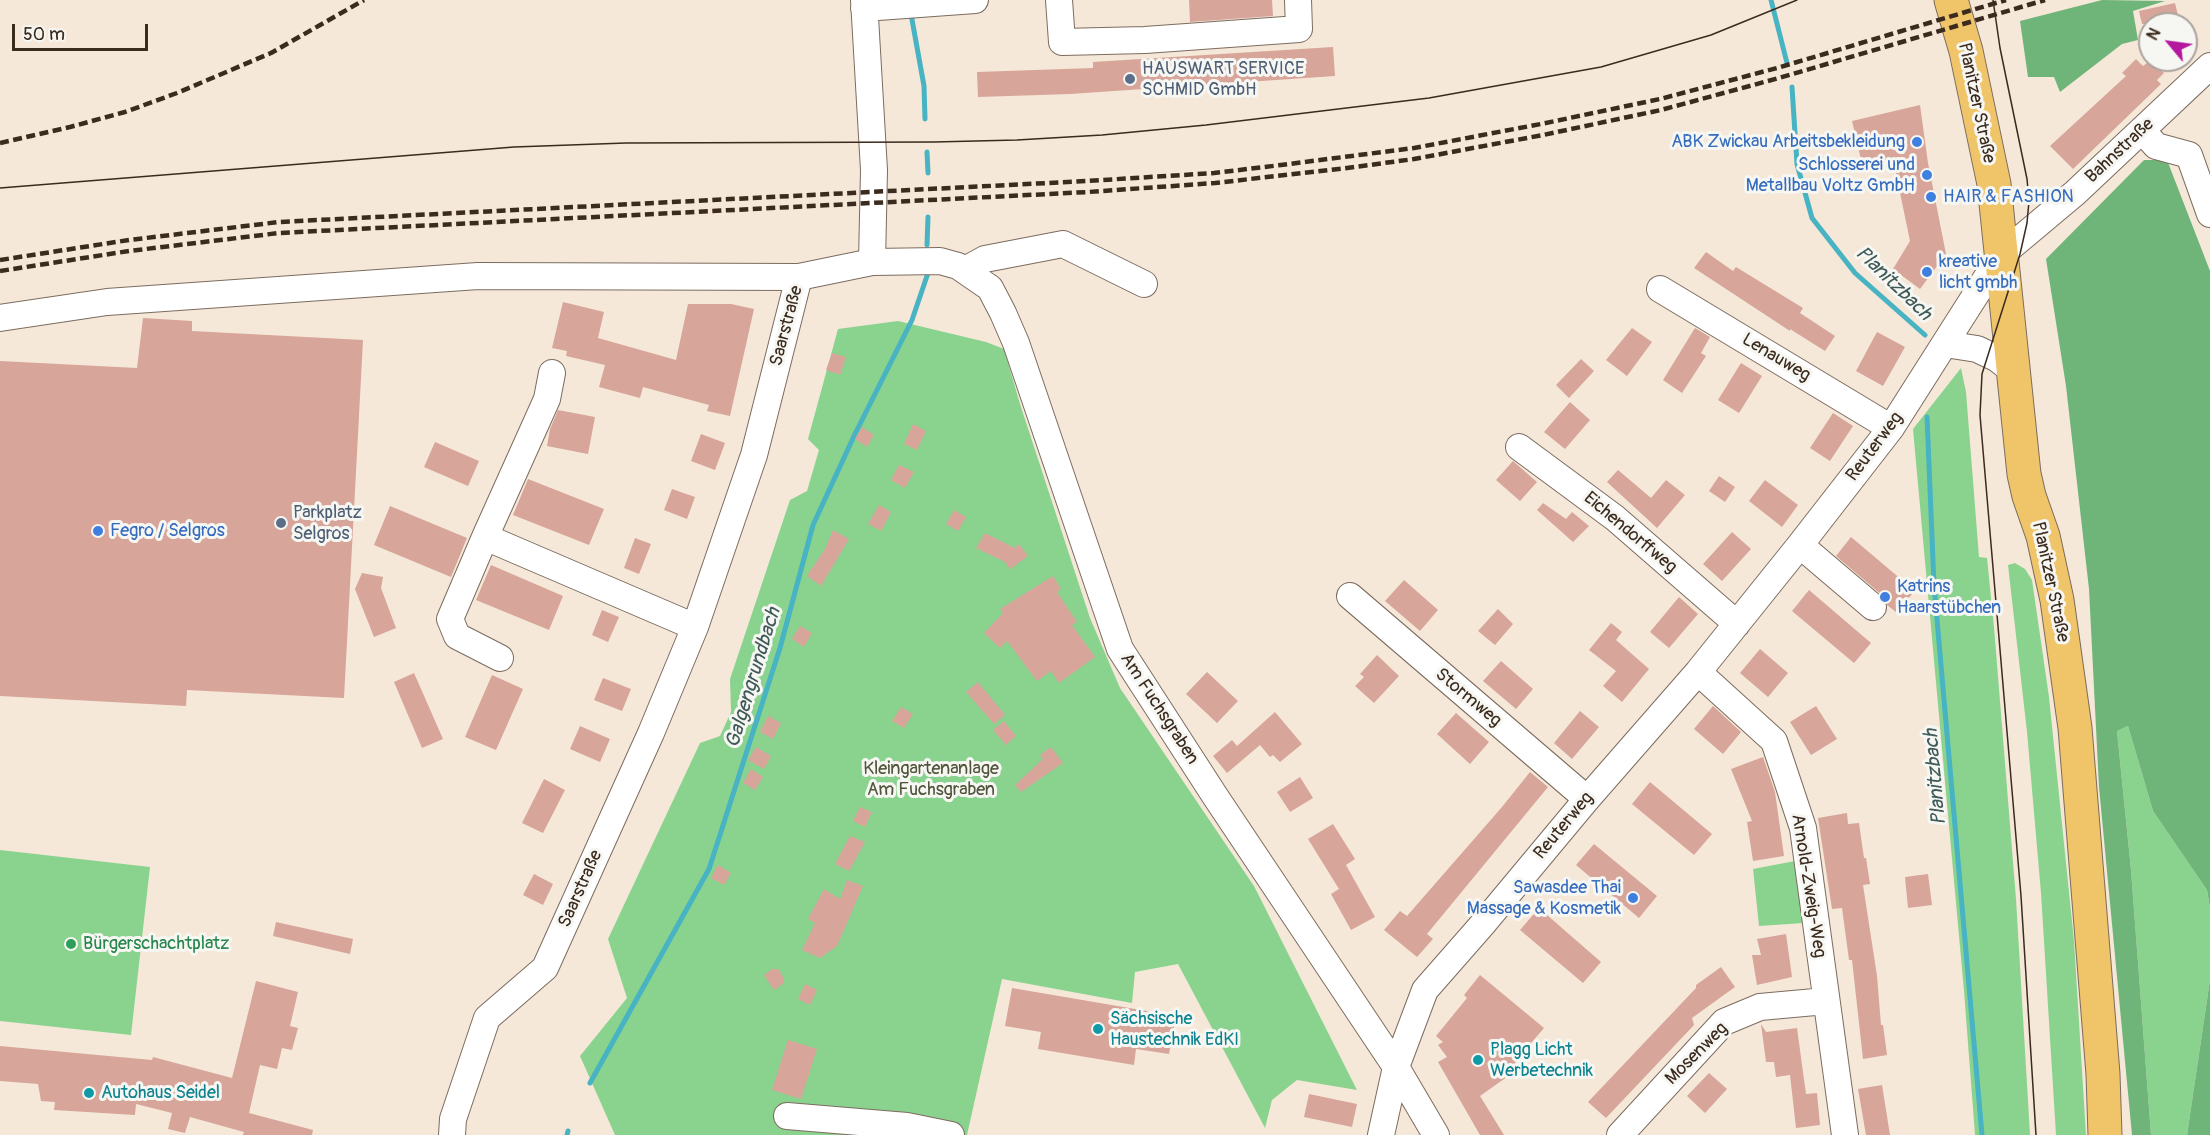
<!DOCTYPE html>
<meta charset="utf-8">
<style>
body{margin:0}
#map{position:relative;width:2210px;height:1135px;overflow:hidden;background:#f5e8d8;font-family:Pangolin,sans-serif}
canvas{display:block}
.north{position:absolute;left:2138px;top:12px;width:60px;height:60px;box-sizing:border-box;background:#f6f6f2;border:2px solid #aba49d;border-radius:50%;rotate:299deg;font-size:16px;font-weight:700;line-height:24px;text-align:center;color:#3b2a1e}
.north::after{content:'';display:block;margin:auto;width:21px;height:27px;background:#b5179e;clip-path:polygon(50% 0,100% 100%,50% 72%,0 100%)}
.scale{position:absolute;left:12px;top:24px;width:136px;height:27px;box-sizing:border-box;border:3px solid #3b2a1e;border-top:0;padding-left:8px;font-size:18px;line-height:21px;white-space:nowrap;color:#3b2a1e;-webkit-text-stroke:4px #f6f6f2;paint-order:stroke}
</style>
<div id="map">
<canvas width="2210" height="1135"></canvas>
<div class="north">N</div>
<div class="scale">50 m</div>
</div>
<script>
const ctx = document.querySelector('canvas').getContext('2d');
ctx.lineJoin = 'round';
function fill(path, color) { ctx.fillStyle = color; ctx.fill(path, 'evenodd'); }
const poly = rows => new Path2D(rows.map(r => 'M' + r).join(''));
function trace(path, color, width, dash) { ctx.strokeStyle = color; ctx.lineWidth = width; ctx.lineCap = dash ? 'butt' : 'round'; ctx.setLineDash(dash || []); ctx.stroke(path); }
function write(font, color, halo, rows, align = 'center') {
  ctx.font = font + ' Pangolin,sans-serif'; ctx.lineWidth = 6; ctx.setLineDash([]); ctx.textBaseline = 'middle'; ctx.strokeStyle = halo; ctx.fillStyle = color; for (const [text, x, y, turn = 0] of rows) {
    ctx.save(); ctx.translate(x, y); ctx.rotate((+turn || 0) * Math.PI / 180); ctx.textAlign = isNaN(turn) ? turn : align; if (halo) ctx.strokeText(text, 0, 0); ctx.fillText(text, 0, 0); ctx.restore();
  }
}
const green = poly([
 [898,321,986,342,1004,349,1020,404,1090,618,1120,688,1254,886,1357,1090,1297,1080,1272,1100,1265,1128,1178,964,1135,972,1132,1003,1002,979,967,1135,615,1135,580,1056,627,998,608,939,700,743,720,736,731,712,730,679,790,500,807,491,819,450,808,439,838,329],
 [1961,368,1966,392,1979,557,1987,558,1994,627,2016,899,2030,1135,1975,1135,1964,991,1913,429],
 [2015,563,2025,569,2032,580,2049,697,2074,941,2086,1135,2056,1135,2041,893,2027,732,2008,565],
 [2128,726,2153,811,2207,890,2210,908,2210,980,2187,1135,2151,1135,2131,870,2117,731],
 [0,850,150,867,131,1035,0,1021],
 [1795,861,1804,923,1759,926,1753,869]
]);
const forest = poly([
 [2102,0,2165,1,2133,11,2138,40,2122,44,2060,92,2054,77,2028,77,2020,21],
 [2144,160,2167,160,2210,271,2210,908,2207,890,2153,811,2128,726,2117,731,2131,870,2151,1135,2132,1135,2099,787,2089,589,2066,386,2046,259],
 [2210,980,2210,1135,2187,1135]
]);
const stream = poly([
 [1771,0,1787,63],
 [911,14,924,86,925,119],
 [1792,87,1797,164,1812,218,1855,273,1925,335],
 [927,152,928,173],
 [927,245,928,217],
 [1927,417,1934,585,1982,1135],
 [590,1083,709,869,780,648,813,525,855,434,912,320,928,273],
 [567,1135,568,1131]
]);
const building = poly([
 [1189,0,1272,0,1273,16,1190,22],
 [2175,3,2180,24,2142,24,2139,11],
 [1333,47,1335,76,1070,94,978,97,977,72,1093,68,1093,62],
 [2136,59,2143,66,2151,60,2164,73,2157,80,2161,84,2073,169,2050,146,2126,76,2122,73],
 [1920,105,1928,163,1946,254,1920,289,1893,269,1910,241,1893,159,1862,164,1852,121],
 [1706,252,1733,271,1736,267,1803,308,1800,313,1835,336,1825,351,1790,329,1790,331,1694,268],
 [563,302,604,312,598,338,676,360,688,304,731,304,754,309,730,416,707,411,709,405,643,387,640,398,599,387,605,365,566,356,567,351,552,348],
 [143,318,192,321,192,331,363,340,344,698,187,690,186,706,0,696,0,361,137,368],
 [1632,328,1652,342,1627,376,1606,360],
 [1695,328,1710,337,1701,353,1706,356,1682,393,1663,380],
 [1877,332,1905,347,1883,386,1856,371],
 [832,353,846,357,840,375,826,370],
 [1581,359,1594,371,1569,398,1556,385],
 [1741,363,1762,376,1739,413,1718,400],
 [1570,402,1590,420,1565,449,1544,432],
 [558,410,595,417,588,454,547,446,550,429],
 [1833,413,1853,426,1830,461,1810,448],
 [913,424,926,431,917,450,904,444],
 [862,427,874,435,867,447,855,439],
 [701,434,725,443,715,470,691,461],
 [435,442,479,461,468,486,424,467],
 [1513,461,1537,482,1520,501,1496,480],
 [899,465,914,472,905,488,891,480],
 [1618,470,1651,498,1666,480,1685,495,1657,528,1607,482],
 [1719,476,1735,487,1725,502,1709,491],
 [528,479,604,509,589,545,513,515],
 [1765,480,1798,505,1782,527,1749,501],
 [672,489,695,497,687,519,664,510],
 [1543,503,1566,519,1572,512,1589,526,1573,542,1537,510],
 [879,505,891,512,881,531,868,524],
 [390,506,467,538,451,577,374,545],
 [954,510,966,517,958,531,946,524],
 [833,530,849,539,821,586,807,576,825,549],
 [1732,532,1751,549,1722,581,1703,564],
 [985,533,1015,548,1019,544,1028,556,1010,569,1005,562,976,548],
 [1851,537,1915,591,1896,612,1887,605,1883,596,1836,556],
 [635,538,651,544,639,574,624,568],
 [491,565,563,596,549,630,476,600],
 [362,573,383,577,381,588,396,628,374,637,355,589],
 [1053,576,1061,589,1057,592,1077,622,1072,625,1095,657,1059,683,1051,671,1037,681,1007,641,1000,648,984,633,1003,613,1000,609],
 [1404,580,1438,610,1420,631,1385,601],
 [1809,590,1871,643,1854,663,1792,611],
 [1679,597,1698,614,1669,648,1650,632],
 [1498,609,1513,624,1495,645,1478,631],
 [602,610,619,617,608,642,592,635],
 [1611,623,1622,632,1616,640,1649,669,1622,702,1603,686,1616,671,1589,650],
 [800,626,812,633,804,647,792,639],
 [1760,649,1788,673,1768,697,1740,673],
 [1377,655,1399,676,1374,703,1355,686,1364,677,1360,674],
 [1501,661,1533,689,1516,709,1483,681],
 [1207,672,1238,701,1217,723,1186,694],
 [414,673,443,739,422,748,394,682],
 [492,675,523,689,496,750,465,737],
 [603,678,631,689,622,711,594,700],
 [978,682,1005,715,994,724,966,692],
 [1713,706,1741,732,1723,754,1694,729],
 [1816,706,1837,739,1811,755,1790,722],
 [901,707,913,714,904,728,892,721],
 [1580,711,1599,727,1572,759,1554,743],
 [1275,712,1302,744,1280,762,1273,755,1270,757,1260,745,1227,773,1213,756,1232,740,1237,746],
 [1456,713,1489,742,1470,764,1437,734],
 [768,716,781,723,773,739,760,732],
 [1004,721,1016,736,1006,745,993,730],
 [580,726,610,739,600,762,570,749],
 [756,747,771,756,764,769,748,760],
 [1051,747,1063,763,1021,792,1015,785,1043,759,1040,755],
 [1763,757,1775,792,1784,856,1753,861,1747,822,1752,821,1731,769],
 [896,760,909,766,902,779,889,773],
 [751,769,763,777,755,790,743,783],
 [1530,772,1548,787,1427,934,1433,939,1417,957,1384,930,1400,911,1407,916,1502,807],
 [1300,777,1313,798,1290,812,1277,792],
 [544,779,565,790,543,833,522,823],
 [1650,782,1712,834,1694,855,1632,804],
 [860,807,872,812,865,827,853,821],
 [1847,813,1848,824,1859,823,1864,858,1866,858,1870,884,1863,885,1877,976,1881,1025,1883,1025,1887,1055,1863,1059,1852,960,1849,960,1842,908,1832,909,1818,818],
 [1333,824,1355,859,1346,865,1375,917,1351,930,1331,894,1339,889,1308,839],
 [850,836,865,842,849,871,835,864],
 [1594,844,1657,896,1639,918,1576,865],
 [718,865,731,873,724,885,711,878],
 [534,874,553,884,543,905,523,895],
 [1928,874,1932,905,1908,908,1905,877],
 [847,880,863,886,837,946,820,958,802,950,815,923,808,919,824,889,840,899],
 [1539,908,1601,962,1583,983,1520,930],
 [276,922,353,939,350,954,273,936],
 [1786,934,1792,977,1757,985,1752,955,1761,955,1757,939],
 [1721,967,1735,987,1692,1018,1694,1025,1606,1118,1588,1102,1696,988,1696,985],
 [772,969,778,969,784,978,784,983,774,990,764,975],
 [1480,975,1544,1028,1515,1062,1521,1067,1480,1096,1504,1135,1480,1135,1438,1062,1447,1057,1438,1045,1443,1042,1436,1036,1467,998,1464,995],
 [256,981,298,992,290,1026,298,1028,292,1050,282,1048,277,1069,260,1065,249,1113,313,1130,312,1135,243,1135,244,1132,190,1117,185,1133,168,1129,172,1113,136,1104,135,1115,54,1110,55,1102,41,1101,38,1084,0,1081,0,1046,152,1060,153,1057,232,1078],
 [805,984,817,990,810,1005,798,999],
 [1012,988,1176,1016,1169,1054,1136,1049,1134,1065,1038,1049,1041,1032,1005,1026],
 [1761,1024,1766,1032,1797,1028,1806,1094,1817,1093,1820,1125,1796,1128,1790,1075,1776,1077,1774,1062,1766,1062],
 [788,1040,817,1049,801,1099,772,1090],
 [1709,1073,1727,1089,1705,1113,1687,1096],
 [1882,1085,1890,1135,1866,1135,1858,1089],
 [1309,1094,1357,1104,1352,1127,1304,1117]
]);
const minor = poly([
 [864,0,874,170,872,262],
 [1059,0,1062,42,1145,40,1299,29,1298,0],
 [864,8,975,0],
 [2142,130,2156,146,2189,155,2210,214],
 [965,270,985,259,1063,244,1144,284],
 [1660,289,1891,428],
 [0,318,107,302,478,276,799,277,872,262,940,261,958,266,990,288,1003,313,1016,343,1120,649,1215,796,1396,1067,1436,1135],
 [1945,344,1977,349,1996,358,2013,371],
 [552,373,547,399,485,537,695,627],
 [1519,447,1615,518,1737,624],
 [485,537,450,619,457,636,500,658],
 [1800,545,1873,607],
 [1350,596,1587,799],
 [1698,672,1774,741,1803,828,1845,1135],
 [787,1116,907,1126,951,1135],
 [452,1135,453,1119,487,1018,545,968,651,733,695,627,754,455,799,277],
 [1381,1135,1396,1067,1425,990,1482,925,1587,799,1698,672,1800,545,1891,428,2001,255,2075,193,2210,66],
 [1620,1135,1724,1022,1760,1007,1826,1001]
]);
const major = poly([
 [1951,0,1966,51,1994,184,2024,474,2029,496,2043,536,2057,600,2075,728,2103,1074,2105,1135]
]);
const tram = poly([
 [1993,0,2000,48,2027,179,2029,201,2027,223,2020,254,1982,374,1980,415,2021,896,2036,1135],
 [0,188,514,147,626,143,934,142,1017,140,1102,135,1206,125,1429,98,1601,67,1711,35,1797,0]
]);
const rail = poly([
 [0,143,70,127,125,112,177,93,271,53,364,0],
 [0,260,129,240,279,222,1087,181,1214,173,1281,165,1414,148,1541,124,1660,99,1777,68,2006,0],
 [0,271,129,251,279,233,1088,192,1215,183,1347,168,1414,159,1543,135,1661,110,1779,78,2045,0]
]);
const markers = [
 [1130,79,6,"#5c6f8a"],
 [1917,142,6,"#3f7fe0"],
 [1927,175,6,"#3f7fe0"],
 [1931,197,6,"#3f7fe0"],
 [1927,272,6,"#3f7fe0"],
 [281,523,6,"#5c6f8a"],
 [98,531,6,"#3f7fe0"],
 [1885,597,6,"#3f7fe0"],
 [1633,898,6,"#3f7fe0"],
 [71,944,6,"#2e9e5b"],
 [1098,1029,6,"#0f9aa8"],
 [1478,1060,6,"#0f9aa8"],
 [89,1093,6,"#0f9aa8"]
];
const serviceNames = [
 ["HAUSWART SERVICE",1142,69],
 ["SCHMID GmbH",1142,90],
 ["Parkplatz",293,513],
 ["Selgros",293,534]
];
const streetNames = [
 ["Planitzer Straße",1976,103,78],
 ["Bahnstraße",2120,151,-43],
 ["Saarstraße",787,326,-75],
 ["Lenauweg",1776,358,31],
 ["Reuterweg",1875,447,-53],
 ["Eichendorffweg",1630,533,40],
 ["Planitzer Straße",2050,582,78],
 ["Stormweg",1468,698,40],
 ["Am Fuchsgraben",1159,709,57],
 ["Reuterweg",1564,826,-50],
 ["Arnold-Zweig-Weg",1808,886,81],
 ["Saarstraße",581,889,-66],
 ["Mosenweg",1697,1054,-45]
];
const shopNames = [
 ["ABK Zwickau Arbeitsbekleidung",1905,142,"right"],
 ["Schlosserei und",1915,165,"right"],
 ["Metallbau Voltz GmbH",1915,186,"right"],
 ["HAIR & FASHION",1943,197],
 ["kreative",1939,262],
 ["licht gmbh",1939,283],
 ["Fegro / Selgros",110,531],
 ["Katrins",1897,587],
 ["Haarstübchen",1897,608],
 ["Sawasdee Thai",1621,888,"right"],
 ["Massage & Kosmetik",1621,909,"right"]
];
const parkNames = [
 ["Kleingartenanlage",931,769],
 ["Am Fuchsgraben",931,790]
];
const leisureNames = [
 ["Bürgerschachtplatz",83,944]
];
const cultureNames = [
 ["Sächsische",1110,1019],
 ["Haustechnik EdKI",1110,1040],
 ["Plagg Licht",1490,1050],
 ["Werbetechnik",1490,1071],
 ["Autohaus Seidel",101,1093]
];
const waterNames = [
 ["Planitzbach",1893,284,44],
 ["Galgengrundbach",754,678,-73],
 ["Planitzbach",1936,777,-95]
];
fill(green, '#8ad38f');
fill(forest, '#6fb57a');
trace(stream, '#47b3c3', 5);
fill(building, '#d7a599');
trace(minor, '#7c6c5f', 28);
trace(major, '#7c6c5f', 35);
trace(minor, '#fff', 26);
trace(major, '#f0c469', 33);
trace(tram, '#3b2a1e', 1.5);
trace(rail, '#3b2a1e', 4.5, [9, 4.5]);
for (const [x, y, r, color] of markers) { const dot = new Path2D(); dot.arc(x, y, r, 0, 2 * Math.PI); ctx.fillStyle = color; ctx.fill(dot); trace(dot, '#f6f6f2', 2); }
write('18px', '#4e5e75', '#f6f6f2', serviceNames, 'left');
write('18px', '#3b2a1e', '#f6f6f2', streetNames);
write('18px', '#366cbe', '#f6f6f2', shopNames, 'left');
write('18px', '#4f543a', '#f6f6f2', parkNames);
write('18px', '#27864d', '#f6f6f2', leisureNames, 'left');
write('18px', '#0d838f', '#f6f6f2', cultureNames, 'left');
write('italic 20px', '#3f5a58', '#f6f6f2', waterNames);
</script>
